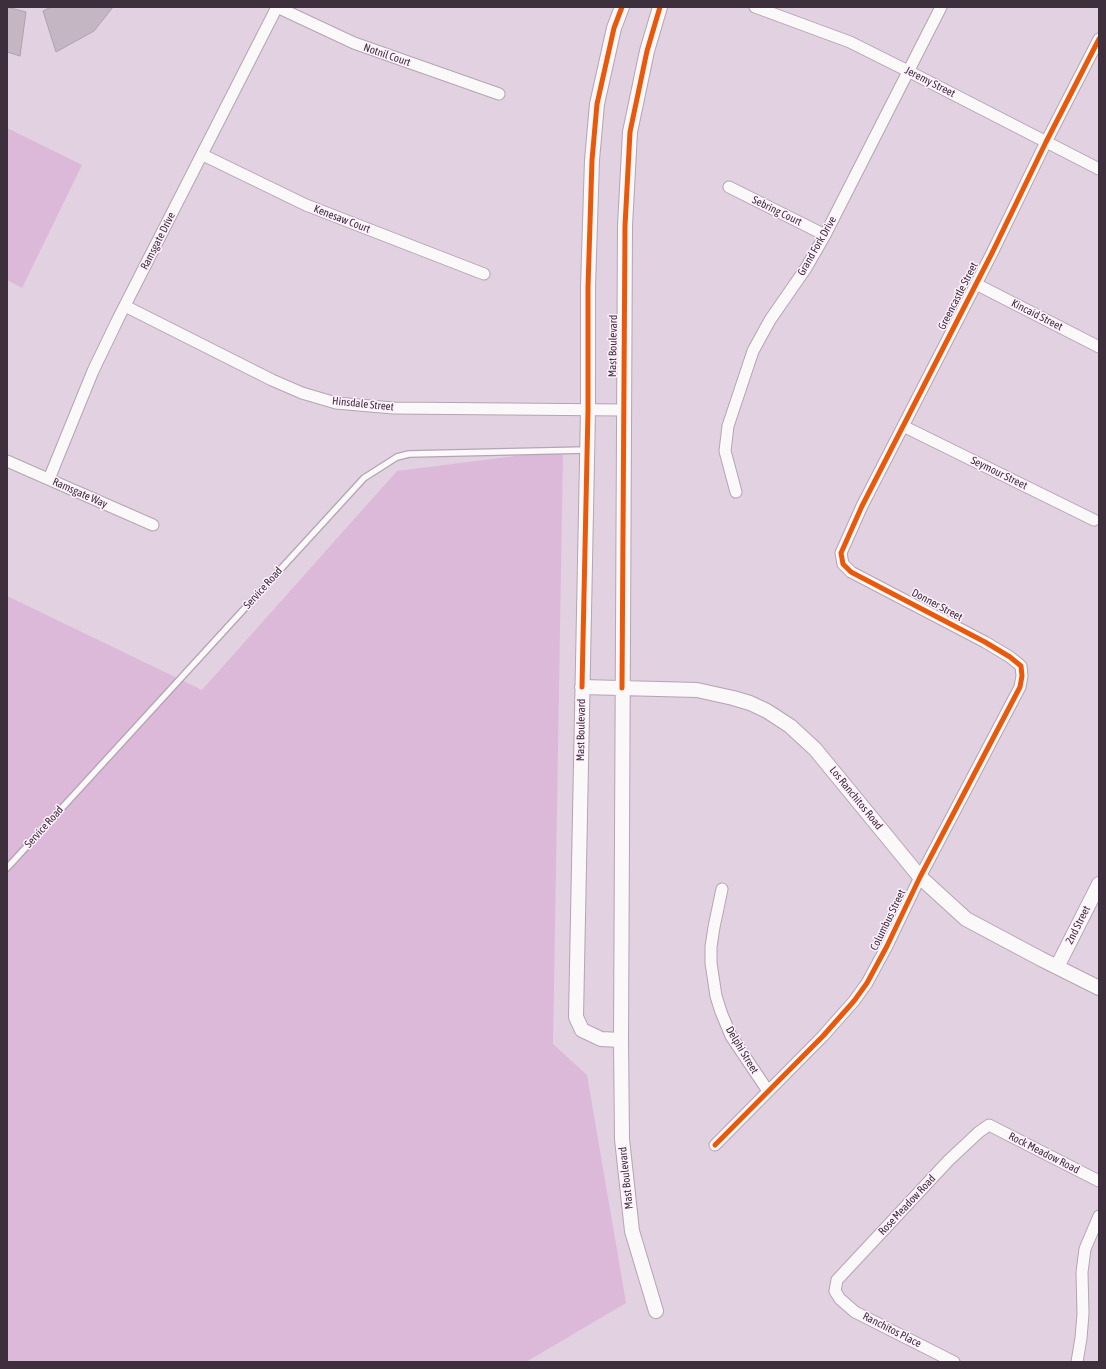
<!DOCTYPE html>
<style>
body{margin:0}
#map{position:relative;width:1106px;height:1369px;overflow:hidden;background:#e2d1e1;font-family:"Asap Condensed",sans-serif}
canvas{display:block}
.frame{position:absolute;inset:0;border:8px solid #3d303c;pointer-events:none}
</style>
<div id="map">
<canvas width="1106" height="1369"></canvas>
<div class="frame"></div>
</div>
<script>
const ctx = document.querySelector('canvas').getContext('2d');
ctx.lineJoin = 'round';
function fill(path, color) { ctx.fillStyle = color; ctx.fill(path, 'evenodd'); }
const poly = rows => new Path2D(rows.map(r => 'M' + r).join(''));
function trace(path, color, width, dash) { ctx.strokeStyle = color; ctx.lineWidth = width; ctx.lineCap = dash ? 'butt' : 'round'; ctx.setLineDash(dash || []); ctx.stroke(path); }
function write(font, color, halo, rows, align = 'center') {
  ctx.font = font + ' "Asap Condensed",sans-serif'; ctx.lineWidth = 3; ctx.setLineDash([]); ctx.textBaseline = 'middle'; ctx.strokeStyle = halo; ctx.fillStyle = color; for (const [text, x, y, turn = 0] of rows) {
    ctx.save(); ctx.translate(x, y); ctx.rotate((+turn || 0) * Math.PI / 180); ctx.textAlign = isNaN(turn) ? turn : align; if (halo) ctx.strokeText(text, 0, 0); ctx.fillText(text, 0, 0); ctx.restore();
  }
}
const green = poly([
 [7,128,82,165,22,288,7,280],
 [563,450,553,1044,587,1075,626,1303,526,1362,7,1362,7,596,202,690,397,471]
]);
const building = poly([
 [7,7,26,12,20,56,7,52,7,7],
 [51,7,113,7,94,31,56,52,43,11,51,7]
]);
const service = poly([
 [7,868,364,478,397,457,409,454,587,450]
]);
const minor = poly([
 [277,7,354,43,499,94],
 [755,7,850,42,908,71,1099,169],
 [203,155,306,205,484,274],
 [729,187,825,235],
 [976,284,1099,347],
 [125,306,272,380,302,393,336,403,393,408,623,410],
 [903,426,1094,520],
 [7,461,153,525],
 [49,479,93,371,118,319,277,7],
 [736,492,725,451,728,426,753,351,770,320,806,268,825,235,941,7],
 [722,889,714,927,711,947,711,963,716,996,721,1012,731,1036,768,1091],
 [715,1145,823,1036,854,1001,867,983,887,946,920,877,1020,687,1022,676,1021,666,1010,657,985,642,851,572,843,564,841,553,862,506,992,253,1046,142,1099,39],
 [954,1362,855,1312,840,1299,835,1291,837,1280,949,1160,979,1132,989,1125,1099,1181],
 [1077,1362,1081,1338,1083,1314,1082,1272,1085,1249,1099,1216]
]);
const tertiary = poly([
 [582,687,697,690,733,698,750,703,767,711,790,726,815,749,920,877,966,919,1041,959,1099,988],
 [1057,967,1099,884],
 [621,1040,601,1039,582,1030,576,1017,588,410,588,287,592,160,597,104,614,28,622,7],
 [656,1311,632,1231,622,1139,621,1040,625,226,630,132,647,51,660,7]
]);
const cycleway = poly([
 [582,687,588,410,588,287,592,160,597,104,614,28,622,7],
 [622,688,625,226,630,132,647,51,660,7],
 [715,1145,823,1036,854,1001,867,983,887,946,920,877,1020,687,1022,676,1021,666,1010,657,985,642,851,572,843,564,841,553,862,506,992,253,1046,142,1099,39]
]);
const streetNames = [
 ["Notnil Court",387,55,19],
 ["Jeremy Street",930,82,27],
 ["Sebring Court",777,211,26],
 ["Kenesaw Court",342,219,21],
 ["Ramsgate Drive",158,241,-63],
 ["Grand Fork Drive",817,246,-60],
 ["Greencastle Street",958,296,-63],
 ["Kincaid Street",1037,315,27],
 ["Mast Boulevard",613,346,-89],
 ["Hinsdale Street",363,404,6],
 ["Seymour Street",999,473,26],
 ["Ramsgate Way",80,493,24],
 ["Service Road",263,588,-48],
 ["Donner Street",937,605,28],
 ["Mast Boulevard",581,730,-89],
 ["Los Ranchitos Road",856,798,51],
 ["Service Road",44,827,-48],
 ["Columbus Street",888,920,-64],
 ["2nd Street",1078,925,-63],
 ["Delphi Street",742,1050,59],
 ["Rock Meadow Road",1044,1153,27],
 ["Mast Boulevard",626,1178,-96],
 ["Rose Meadow Road",907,1205,-47],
 ["Ranchitos Place",892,1330,27]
];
fill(green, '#dcb8d9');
fill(building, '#c4b6c3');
trace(building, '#aea1ae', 1);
trace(service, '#b3a5b2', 8);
trace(minor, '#b3a5b2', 13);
trace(tertiary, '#b3a5b2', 16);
trace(service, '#fbf8fa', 5.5);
trace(minor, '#fbf8fa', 11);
trace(tertiary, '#fbf8fa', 14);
trace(cycleway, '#e8590c', 5);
write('11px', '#3d303c', '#fff1fd', streetNames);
</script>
